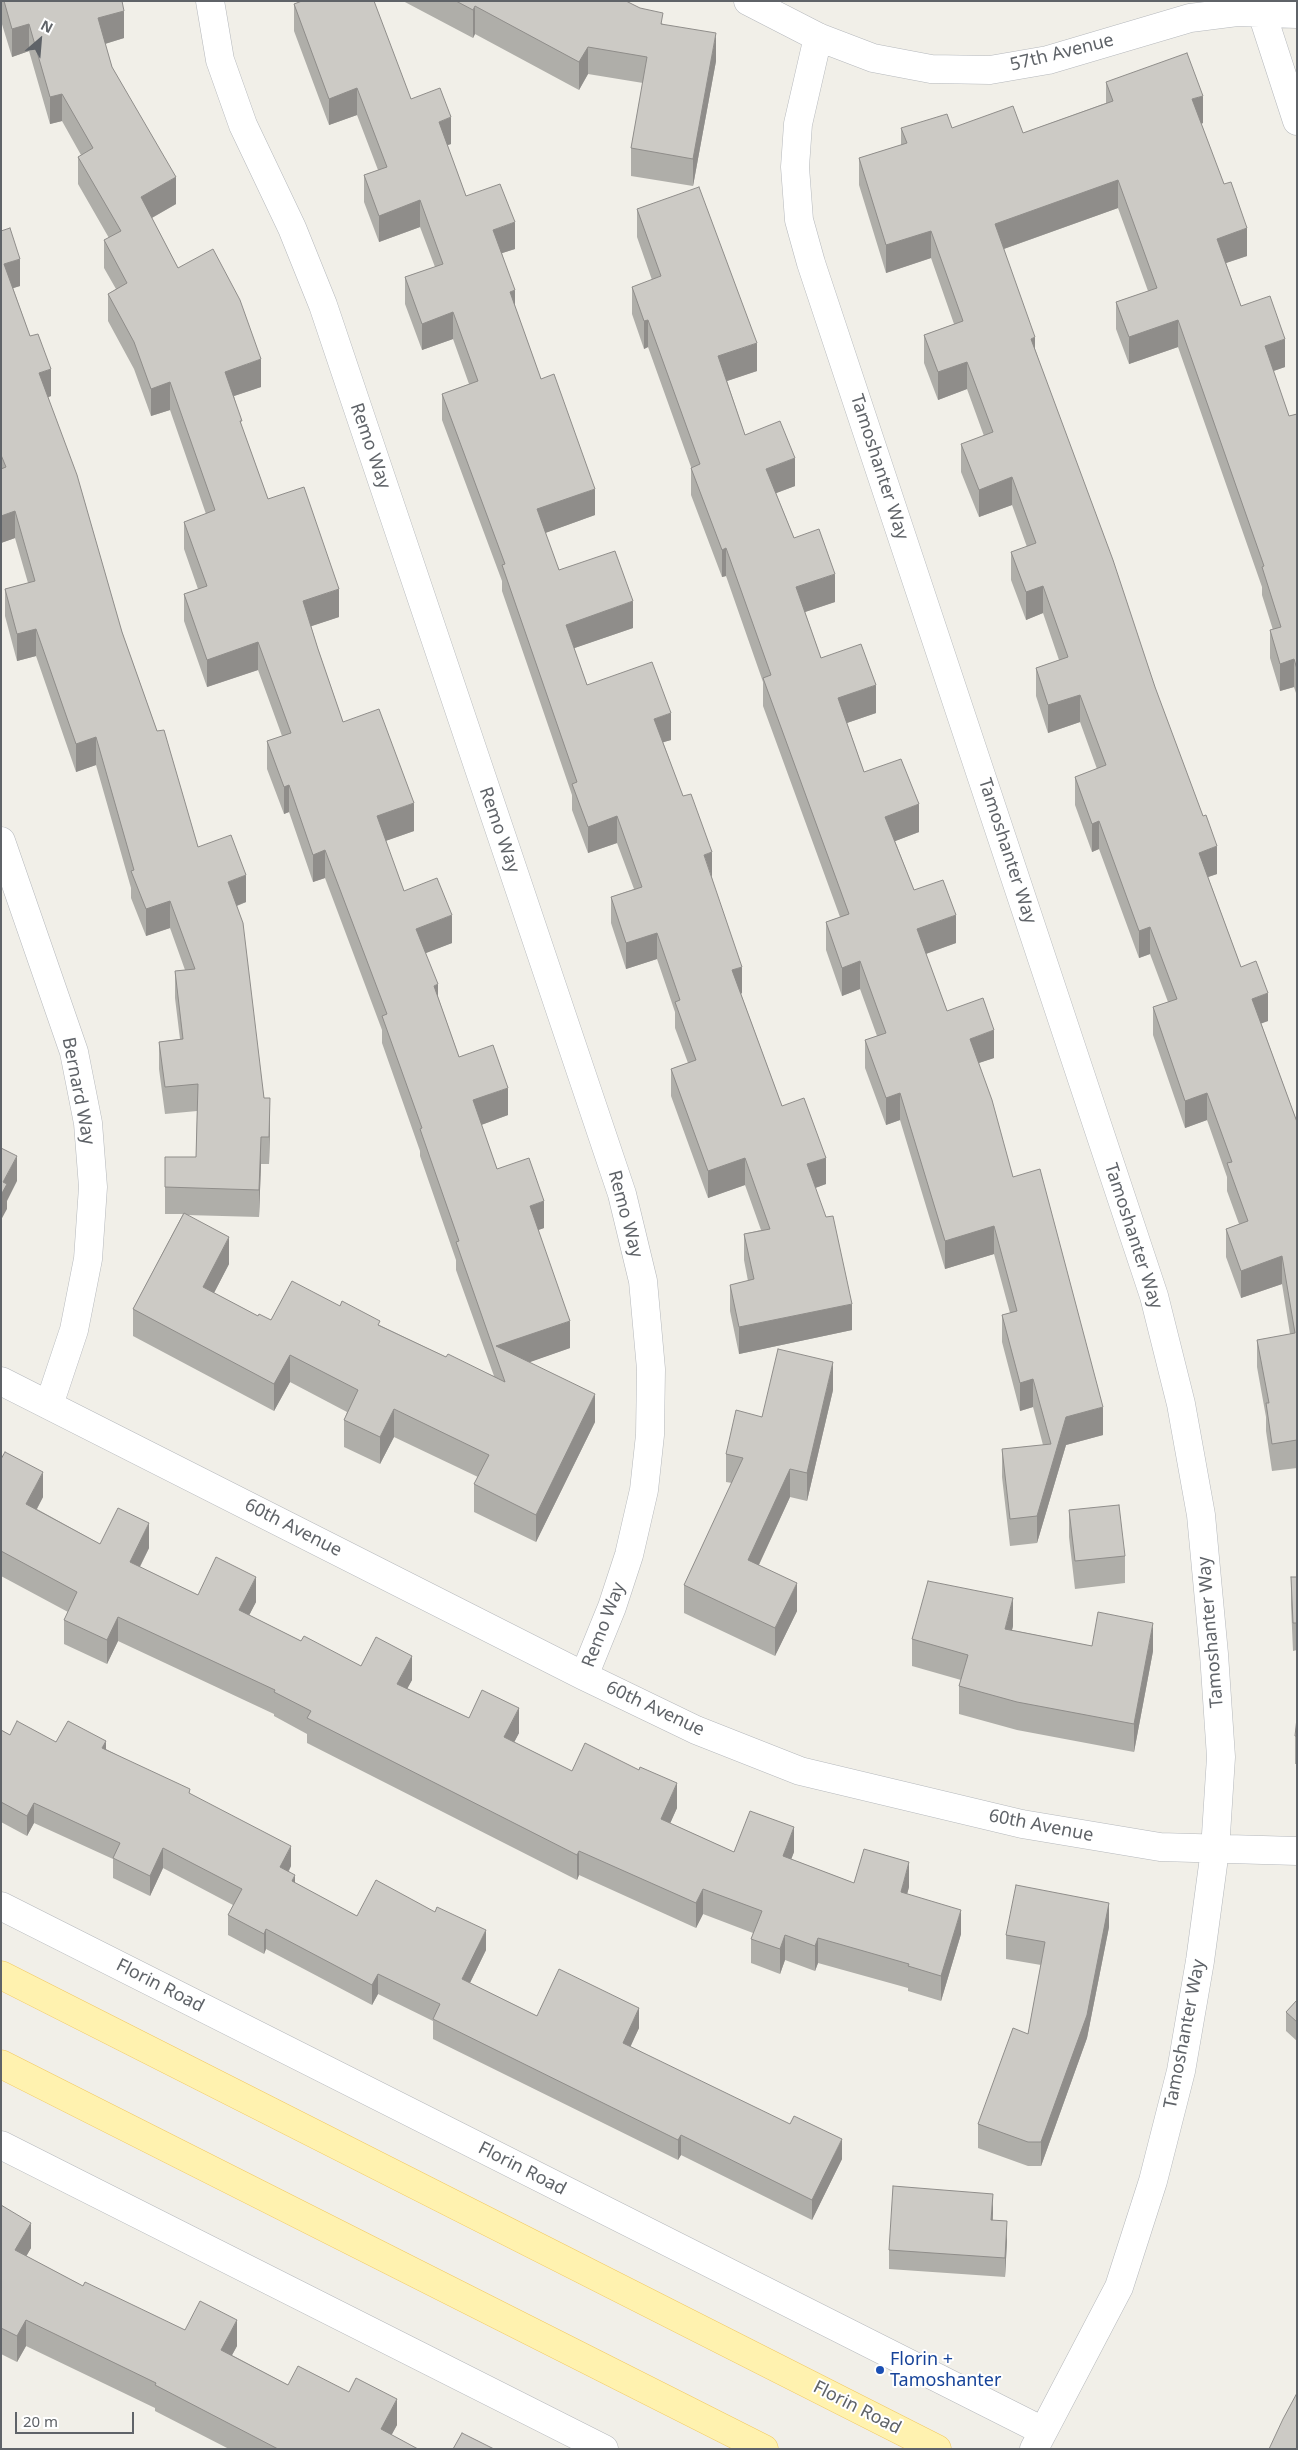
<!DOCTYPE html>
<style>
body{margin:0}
#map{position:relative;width:1298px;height:2450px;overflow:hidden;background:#f1efe8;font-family:"Noto Sans",sans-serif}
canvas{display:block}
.frame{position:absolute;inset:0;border:2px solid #5f6368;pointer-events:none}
.north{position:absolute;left:15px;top:15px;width:50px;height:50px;-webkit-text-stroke:4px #fff;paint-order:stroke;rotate:27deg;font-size:14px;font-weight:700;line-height:20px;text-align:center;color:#5f6368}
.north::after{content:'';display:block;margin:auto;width:18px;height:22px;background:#5f6368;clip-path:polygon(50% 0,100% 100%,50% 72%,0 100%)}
.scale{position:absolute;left:15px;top:2412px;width:119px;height:22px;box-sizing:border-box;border:2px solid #5f6368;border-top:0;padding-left:6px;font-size:15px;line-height:18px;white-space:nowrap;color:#5f6368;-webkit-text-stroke:4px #fff;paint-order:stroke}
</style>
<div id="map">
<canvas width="1298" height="2450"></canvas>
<div class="frame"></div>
<div class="north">N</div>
<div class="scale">20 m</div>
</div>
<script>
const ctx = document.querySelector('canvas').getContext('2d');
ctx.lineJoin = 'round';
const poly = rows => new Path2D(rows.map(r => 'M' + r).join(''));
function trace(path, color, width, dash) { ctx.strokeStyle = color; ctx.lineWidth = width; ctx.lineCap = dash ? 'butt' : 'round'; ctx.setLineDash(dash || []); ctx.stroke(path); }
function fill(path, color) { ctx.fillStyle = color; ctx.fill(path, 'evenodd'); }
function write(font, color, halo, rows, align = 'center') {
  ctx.font = font + ' "Noto Sans",sans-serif'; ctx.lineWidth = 4; ctx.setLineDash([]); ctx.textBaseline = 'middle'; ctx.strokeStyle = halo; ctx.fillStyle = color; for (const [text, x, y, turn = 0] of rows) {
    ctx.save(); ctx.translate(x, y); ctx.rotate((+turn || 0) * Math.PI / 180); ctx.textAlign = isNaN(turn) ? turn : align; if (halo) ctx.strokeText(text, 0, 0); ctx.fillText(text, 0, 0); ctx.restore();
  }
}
const minor = poly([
 [210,1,220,60,243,125,292,228,323,305,622,1194,643,1281,651,1369,650,1435,644,1490,629,1555,612,1607,584,1676],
 [748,1,818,37,873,58,931,69,990,70,1048,60,1190,18,1237,12,1297,14],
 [1258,1,1297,121],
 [818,37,798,124,795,167,799,220,811,263,1154,1296,1181,1404,1201,1515,1214,1654,1221,1757,1215,1850,1200,1961,1181,2071,1153,2181,1119,2287,1034,2449],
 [1,841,74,1052,88,1123,93,1187,88,1259,74,1330,49,1405],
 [1,1381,584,1676,696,1730,800,1771,1022,1824,1160,1847,1297,1851],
 [1,1906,1043,2431],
 [1,2145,604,2449]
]);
const primary = poly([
 [1,1975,937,2449],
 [1,2064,764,2449]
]);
const wall = poly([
 [1,1,122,1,124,38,105,44,112,67,176,204,152,218,178,268,261,387,234,396,242,427,268,499,339,617,311,626,318,649,343,722,414,831,385,841,404,891,452,943,425,953,438,997,459,1057,508,1115,481,1125,497,1169,544,1228,538,1230,570,1348,529,1362,595,1422,536,1542,474,1512,474,1484,478,1477,394,1437,380,1464,344,1447,344,1420,347,1412,290,1382,274,1411,133,1336,133,1309,183,1214,165,1214,165,1187,196,1157,197,1111,165,1114,159,1069,159,1042,180,1039,175,998,175,971,185,970,170,928,146,936,131,898,131,888,96,765,76,772,36,656,17,661,5,616,5,589,28,583,15,538,1,543,1,231,20,286,13,288,51,396,48,397,122,632,198,847,246,902,237,906,264,1098,270,1125,269,1164,261,1164,259,1217,186,1215,229,1264,214,1293,258,1316,271,1320,340,1306,446,1357,494,1376,456,1270,456,1260,420,1156,420,1151,382,1043,382,1030,325,878,313,882,289,812,284,814,267,769,267,741,282,736,258,670,207,687,184,621,184,594,198,589,184,549,184,522,206,514,170,410,151,416,134,369,108,321,108,294,116,289,104,268,104,240,109,238,78,184,78,157,81,155,62,121,50,124,29,51,12,57,1,21],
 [403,1,626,1,663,24,716,61,693,186,631,176,631,148,643,83,588,74,579,90,475,34,473,38],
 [294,4,411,99,451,144,447,145,466,196,515,249,502,253,515,307,541,379,595,515,545,533,559,570,633,628,574,648,587,685,671,740,663,742,712,878,742,993,741,994,782,1106,826,1184,815,1188,852,1330,739,1354,730,1311,730,1285,748,1281,744,1260,744,1234,761,1230,745,1185,708,1198,671,1096,671,1069,688,1063,675,1028,675,1012,657,959,626,969,611,923,611,897,634,889,617,843,588,853,572,810,572,795,502,591,502,581,442,420,442,394,469,384,453,339,422,350,405,304,405,277,435,267,420,227,379,242,364,202,364,175,378,170,357,115,329,125,294,31],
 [1106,82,1203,123,1201,124,1247,256,1226,263,1241,306,1285,367,1273,371,1289,416,1297,414,1297,696,1294,687,1280,691,1270,658,1270,630,1273,630,1262,595,1262,587,1178,347,1129,364,1116,329,1116,302,1148,291,1118,208,1004,249,1035,349,1217,874,1208,877,1241,967,1268,1021,1261,1023,1297,1122,1297,1468,1272,1471,1266,1431,1266,1417,1257,1367,1257,1340,1290,1334,1282,1284,1241,1298,1226,1257,1226,1229,1239,1224,1227,1191,1227,1177,1207,1120,1185,1128,1153,1035,1153,1007,1168,1002,1150,954,1139,958,1099,849,1092,852,1075,805,1075,777,1097,769,1080,722,1048,733,1036,696,1036,668,1059,660,1043,613,1026,620,1011,580,1011,552,1027,547,1012,505,979,517,961,472,961,444,984,436,967,389,938,400,924,363,924,335,954,324,931,258,886,273,859,185,859,158,901,145,901,128,952,128,1023,133,1106,103],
 [637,209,757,371,727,381,745,435,795,486,776,493,794,538,835,602,805,612,821,658,876,713,847,723,864,772,919,832,895,841,914,890,956,943,926,954,947,1011,994,1058,978,1063,1013,1177,1103,1435,1066,1445,1037,1543,1010,1546,1002,1477,1002,1449,1043,1445,1033,1407,1020,1411,1002,1342,1002,1315,1010,1313,994,1254,945,1269,900,1120,886,1125,865,1068,865,1040,877,1036,860,989,842,996,826,950,826,922,840,917,763,706,763,682,726,576,722,577,691,495,691,467,648,347,644,349,632,314,632,287,652,280,637,237],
 [833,1390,807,1501,790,1497,759,1565,797,1611,775,1656,684,1613,684,1585,732,1483,726,1482,726,1454,762,1417],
 [1,1459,43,1497,37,1509,100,1544,149,1548,140,1567,198,1595,256,1602,249,1615,301,1641,361,1666,412,1680,407,1688,469,1718,519,1733,514,1742,572,1771,677,1808,670,1823,734,1852,794,1852,791,1859,854,1883,909,1887,907,1894,961,1934,941,2001,908,1991,908,1988,818,1963,815,1971,785,1960,780,1974,751,1963,751,1939,753,1933,703,1914,696,1928,579,1875,577,1880,307,1743,307,1734,274,1716,274,1714,118,1641,107,1664,64,1644,64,1620,68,1612,1,1576],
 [1069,1510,1125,1556,1125,1583,1075,1589,1069,1537],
 [1291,1577,1297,1577,1297,1650,1293,1651,1291,1605],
 [1013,1626,1012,1630,1092,1646,1153,1651,1134,1752,1017,1730,959,1714,959,1686,961,1680,912,1666,912,1639],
 [1297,1718,1297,1764,1295,1764,1295,1736],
 [1,1730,10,1735,106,1749,190,1794,291,1866,289,1871,295,1883,357,1916,486,1950,470,1983,537,2016,639,2028,630,2046,842,2159,812,2220,681,2155,678,2160,433,2039,433,2021,378,1994,372,2005,266,1949,264,1954,228,1935,228,1915,233,1905,163,1868,150,1896,113,1878,113,1859,34,1823,27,1836,1,1822],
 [1109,1927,1087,2038,1041,2166,1028,2166,978,2148,978,2124,1028,2034,1041,1965,1006,1959,1006,1935],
 [1297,2000,1297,2041,1286,2031,1286,2012],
 [1,2205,31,2248,26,2256,83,2286,185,2330,237,2346,232,2355,288,2385,397,2425,391,2435,418,2449,229,2449,155,2411,155,2408,26,2346,17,2362,1,2354],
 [993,2213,993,2220,1007,2241,1005,2277,889,2269,889,2250]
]);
const shadedWall = poly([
 [475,6,475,34,473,38,473,10],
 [124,11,124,38,98,46,98,18],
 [29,24,29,51,12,57,12,29],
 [716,33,716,61,693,186,693,159],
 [588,47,588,74,579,90,579,62],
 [357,88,357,115,329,125,329,99],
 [62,94,62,121,50,124,50,97],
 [1203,96,1203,123,1192,127,1192,99],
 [451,117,451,144,439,148,439,122],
 [176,177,176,204,141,224,141,197],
 [1118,180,1118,208,995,252,995,224],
 [420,200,420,227,379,242,379,216],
 [515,222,515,249,493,256,493,230],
 [1247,228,1247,256,1217,266,1217,239],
 [931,231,931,258,886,273,886,245],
 [20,259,20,286,4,291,4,264],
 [515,290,515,316,510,292],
 [453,312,453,339,422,350,422,324],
 [648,320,648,347,644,349,644,321],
 [1178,320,1178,347,1129,364,1129,337],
 [1035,337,1035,365,1031,339],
 [1285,339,1285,367,1265,374,1265,346],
 [757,343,757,371,718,384,718,356],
 [261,359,261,387,225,399,225,372],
 [967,362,967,389,938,400,938,372],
 [51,369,51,396,39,401,39,373],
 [170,382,170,410,151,416,151,389],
 [795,458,795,486,766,497,766,469],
 [1012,477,1012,505,979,517,979,490],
 [595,489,595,515,537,536,537,509],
 [15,511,15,538,1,543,1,516],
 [726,548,726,576,722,577,722,550],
 [835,574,835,602,796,615,796,587],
 [1043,586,1043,613,1026,620,1026,592],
 [339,589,339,617,303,629,303,601],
 [633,601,633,628,566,651,566,625],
 [36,629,36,656,17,661,17,634],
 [258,642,258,670,207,687,207,660],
 [1294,659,1294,687,1280,691,1280,664],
 [876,685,876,713,838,726,838,698],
 [1080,695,1080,722,1048,733,1048,705],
 [671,713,671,740,654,745,654,719],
 [96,737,96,765,76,772,76,744],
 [289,785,289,812,284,814,284,787],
 [414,803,414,831,377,844,377,816],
 [919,804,919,832,885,845,885,817],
 [617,816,617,843,588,853,588,827],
 [1099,821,1099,849,1092,852,1092,824],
 [1217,846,1217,874,1199,880,1199,853],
 [325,850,325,878,313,882,313,855],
 [712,852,712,878,704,855],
 [246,875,246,902,228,909,228,882],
 [170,901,170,928,146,936,146,909],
 [452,915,452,943,416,957,416,929],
 [956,915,956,943,917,957,917,929],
 [1150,927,1150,954,1139,958,1139,931],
 [657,933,657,959,626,969,626,943],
 [860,961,860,989,842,996,842,968],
 [742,967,742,993,732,997,732,970],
 [438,984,438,1011,434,986],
 [1268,993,1268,1021,1252,1027,1252,999],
 [994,1030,994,1058,970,1066,970,1039],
 [508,1088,508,1115,473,1128,473,1100],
 [900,1093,900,1120,886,1125,886,1098],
 [1207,1093,1207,1120,1185,1128,1185,1101],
 [270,1098,270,1125,269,1164,269,1137],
 [261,1137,261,1164,259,1217,259,1190],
 [17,1156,17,1181,7,1201,7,1209,1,1220,1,1195,3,1182],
 [745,1158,745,1185,708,1198,708,1171],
 [826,1158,826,1184,807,1191,807,1164],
 [544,1201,544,1228,530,1233,530,1206],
 [994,1226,994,1254,945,1269,945,1241],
 [229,1237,229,1264,203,1314,203,1287],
 [1282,1256,1282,1284,1241,1298,1241,1271],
 [852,1304,852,1330,739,1354,739,1327],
 [570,1321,570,1348,502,1372,496,1346],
 [290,1355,290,1382,274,1411,274,1384],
 [833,1362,833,1390,807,1501,807,1473],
 [1033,1379,1033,1407,1020,1411,1020,1383],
 [595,1394,595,1422,536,1542,536,1515],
 [1103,1407,1103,1435,1066,1445,1037,1543,1037,1516,1066,1417],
 [394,1409,394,1437,380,1464,380,1437],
 [790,1469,790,1497,748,1588,748,1560],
 [43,1472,43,1497,26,1529,26,1504],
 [149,1523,149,1548,130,1586,130,1562],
 [256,1577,256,1602,239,1635,239,1610],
 [797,1583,797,1611,775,1656,775,1628],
 [1013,1598,1013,1626,1005,1656,1005,1629],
 [118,1617,118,1641,107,1664,107,1640],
 [1153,1623,1153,1651,1134,1752,1134,1724],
 [412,1656,412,1680,397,1708,397,1684],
 [519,1708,519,1733,504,1762,504,1737],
 [106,1741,106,1761,102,1748],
 [677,1783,677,1808,661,1844,661,1819],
 [34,1803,34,1823,27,1836,27,1816],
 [794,1827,794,1852,783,1881,783,1856],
 [291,1846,291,1866,280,1887,280,1867],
 [163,1848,163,1868,150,1896,150,1876],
 [579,1851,579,1875,577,1880,577,1855],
 [909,1862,909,1887,901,1917,901,1892],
 [295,1875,295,1895,292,1881],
 [703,1889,703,1914,696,1928,696,1903],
 [1109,1903,1109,1927,1087,2038,1041,2166,1041,2142],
 [961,1910,961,1934,941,2001,941,1976],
 [266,1929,266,1949,264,1954,264,1934],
 [486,1930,486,1950,462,1999,462,1979],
 [785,1935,785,1960,780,1974,780,1949],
 [818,1938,818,1963,815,1971,815,1946],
 [378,1974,378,1994,372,2005,372,1985],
 [639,2008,639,2028,623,2063,623,2043],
 [681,2135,681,2155,678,2160,678,2140],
 [842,2139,842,2159,812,2220,812,2200],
 [993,2194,993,2213,991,2239,991,2220],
 [1007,2221,1007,2241,1005,2277,1005,2258],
 [31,2223,31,2248,15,2276,15,2250],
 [26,2320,26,2346,17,2362,17,2336],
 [237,2320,237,2346,221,2375,221,2350],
 [397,2399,397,2425,384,2449,381,2429]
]);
const building = poly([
 [4,1,122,1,124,11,98,18,112,67,176,177,141,197,178,268,213,249,240,300,261,359,225,372,242,421,240,421,268,499,304,487,339,589,303,601,318,649,343,722,379,709,414,803,377,816,404,891,437,878,452,915,416,929,438,984,434,986,459,1057,493,1045,508,1088,473,1100,497,1169,529,1158,544,1201,530,1206,570,1321,496,1346,595,1394,536,1515,474,1484,489,1455,394,1409,380,1437,344,1420,358,1390,290,1355,274,1384,133,1309,184,1213,229,1237,203,1287,258,1316,259,1314,271,1320,292,1281,340,1306,342,1301,380,1321,378,1325,446,1357,448,1354,505,1382,456,1242,459,1241,420,1129,422,1128,382,1016,387,1014,325,850,313,855,289,785,284,787,267,741,291,733,258,642,207,660,184,594,207,586,184,522,215,510,170,382,151,389,134,342,108,294,127,283,104,240,121,231,78,157,93,148,62,94,50,97,29,24,12,29,4,1],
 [302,1,374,1,411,99,440,88,451,117,439,122,466,196,500,184,515,222,493,230,515,290,510,292,541,379,554,374,595,489,537,509,559,570,615,551,633,601,566,625,587,685,652,662,671,713,654,719,683,796,691,794,712,852,704,855,742,967,732,970,782,1106,804,1098,826,1158,807,1164,826,1217,833,1216,852,1304,739,1327,730,1285,754,1279,744,1234,770,1229,745,1158,708,1171,671,1069,696,1060,675,1002,680,1000,657,933,626,943,611,897,642,887,617,816,588,827,572,784,577,782,502,565,505,564,442,394,478,381,453,312,422,324,405,277,443,264,420,200,379,216,364,175,387,167,357,88,329,99,294,4,302,1],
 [456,1,626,1,640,8,663,13,661,24,716,33,693,159,631,148,647,57,588,47,579,62,475,6,473,10,456,1],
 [1187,53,1203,96,1192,99,1224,184,1231,182,1247,228,1217,239,1241,306,1270,296,1285,339,1265,346,1289,416,1297,414,1297,669,1294,659,1280,664,1270,630,1281,627,1262,567,1264,566,1178,320,1129,337,1116,302,1157,288,1118,180,995,224,1035,337,1031,339,1113,560,1155,687,1203,816,1206,815,1217,846,1199,853,1241,967,1256,961,1268,993,1252,999,1297,1122,1297,1440,1272,1444,1266,1403,1269,1403,1257,1340,1295,1333,1282,1256,1241,1271,1226,1229,1248,1221,1227,1163,1232,1162,1207,1093,1185,1101,1153,1007,1177,999,1150,927,1139,931,1099,821,1092,824,1075,777,1106,765,1080,695,1048,705,1036,668,1068,657,1043,586,1026,592,1011,552,1036,543,1012,477,979,490,961,444,993,432,967,362,938,372,924,335,963,321,931,231,886,245,859,158,907,143,901,128,947,114,952,128,1013,106,1023,133,1113,101,1106,82,1187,53],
 [699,187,757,343,718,356,745,435,780,421,795,458,766,469,794,538,819,529,835,574,796,587,821,658,861,644,876,685,838,698,864,772,901,759,919,804,885,817,914,890,943,880,956,915,917,929,947,1011,983,998,994,1030,970,1039,992,1100,1013,1177,1040,1169,1103,1407,1066,1417,1037,1516,1010,1519,1002,1449,1051,1444,1033,1379,1020,1383,1002,1315,1017,1311,994,1226,945,1241,900,1093,886,1098,865,1040,886,1033,860,961,842,968,826,922,849,914,763,678,771,675,726,548,722,550,691,468,700,464,648,320,644,321,632,287,661,276,637,209,699,187],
 [10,228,20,259,4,264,30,336,38,334,51,369,39,373,77,475,122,632,157,731,164,730,198,847,231,835,246,875,228,882,243,923,264,1098,270,1098,269,1137,261,1137,259,1190,165,1187,165,1157,196,1157,198,1084,165,1087,159,1042,183,1039,175,971,195,969,170,901,146,909,131,871,134,870,96,737,76,744,36,629,17,634,5,589,35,581,15,511,1,516,1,469,6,467,1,455,1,231,10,228],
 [1,1148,17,1156,3,1182,7,1184,1,1195,1,1148],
 [778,1349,833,1362,807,1473,790,1469,748,1560,797,1583,775,1628,684,1585,743,1458,726,1454,736,1410,762,1417,778,1349],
 [5,1452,43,1472,26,1504,100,1544,118,1508,149,1523,130,1562,198,1595,216,1557,256,1577,239,1610,301,1641,304,1636,361,1666,376,1637,412,1656,397,1684,469,1718,482,1690,519,1708,504,1737,572,1771,585,1743,639,1770,640,1767,677,1783,661,1819,734,1852,750,1811,794,1827,783,1856,854,1883,864,1849,909,1862,901,1892,961,1910,941,1976,908,1966,909,1964,818,1938,815,1946,785,1935,780,1949,751,1939,762,1911,703,1889,696,1903,579,1851,577,1855,307,1718,311,1711,274,1692,275,1690,118,1617,107,1640,64,1620,77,1592,1,1551,1,1459,5,1452],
 [1119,1505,1125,1556,1075,1561,1069,1510,1119,1505],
 [1291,1577,1297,1577,1297,1623,1293,1623,1291,1577],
 [928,1581,1013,1598,1005,1629,1092,1646,1098,1612,1153,1623,1134,1724,1017,1702,959,1686,968,1655,912,1639,928,1581],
 [1297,1718,1297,1736,1295,1736,1297,1718],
 [17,1721,56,1742,68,1721,106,1741,102,1748,190,1789,189,1793,291,1846,280,1867,295,1875,292,1881,357,1916,376,1880,435,1912,437,1907,486,1930,462,1979,537,2016,559,1969,639,2008,623,2043,790,2124,794,2116,842,2139,812,2200,681,2135,678,2140,433,2019,440,2004,378,1974,372,1985,266,1929,264,1934,228,1915,242,1889,163,1848,150,1876,113,1858,120,1843,34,1803,27,1816,1,1802,1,1730,10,1735,17,1721],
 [1016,1885,1109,1903,1087,2015,1041,2142,1028,2142,978,2124,1013,2028,1028,2034,1045,1942,1006,1935,1016,1885],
 [1297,2000,1297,2022,1286,2012,1297,2000],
 [893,2186,993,2194,991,2220,1007,2221,1005,2258,889,2250,893,2186],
 [1,2205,31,2223,15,2250,83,2286,85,2282,185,2330,200,2301,237,2320,221,2350,288,2385,298,2366,349,2392,356,2378,397,2399,381,2429,418,2449,278,2449,155,2385,156,2383,26,2320,17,2336,1,2328,1,2205],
 [1297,2393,1297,2449,1269,2449,1283,2419,1297,2393],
 [462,2433,494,2449,453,2449,462,2433]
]);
const markers = [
 [880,2370,5,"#1a4fb4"]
];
const streetNames = [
 ["57th Avenue",1062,53,-14],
 ["Remo Way",370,446,71],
 ["Tamoshanter Way",879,467,72],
 ["Remo Way",499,830,71],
 ["Tamoshanter Way",1007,851,72],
 ["Bernard Way",78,1091,79],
 ["Remo Way",625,1214,75],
 ["Tamoshanter Way",1133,1236,72],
 ["60th Avenue",293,1528,27],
 ["Remo Way",604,1625,-69],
 ["Tamoshanter Way",1211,1632,-95],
 ["60th Avenue",655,1709,25],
 ["60th Avenue",1041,1826,11],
 ["Florin Road",160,1986,27],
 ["Tamoshanter Way",1185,2034,-79],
 ["Florin Road",522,2169,27],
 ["Florin Road",857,2408,27]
];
const transitNames = [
 ["Florin +",890,2360],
 ["Tamoshanter",890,2381]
];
trace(minor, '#b5b8bc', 29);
trace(primary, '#f2c960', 29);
trace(minor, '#fff', 28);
trace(primary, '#fff2af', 28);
fill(wall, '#afaea9');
fill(shadedWall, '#8f8d8a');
fill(building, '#cccac5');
trace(building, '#8f8d8a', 1);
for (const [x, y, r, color] of markers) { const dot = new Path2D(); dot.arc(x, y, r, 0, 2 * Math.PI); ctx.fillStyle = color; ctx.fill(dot); trace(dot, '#fff', 2); }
write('18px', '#5f6368', '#fff', streetNames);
write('18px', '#164399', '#fff', transitNames, 'left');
</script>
